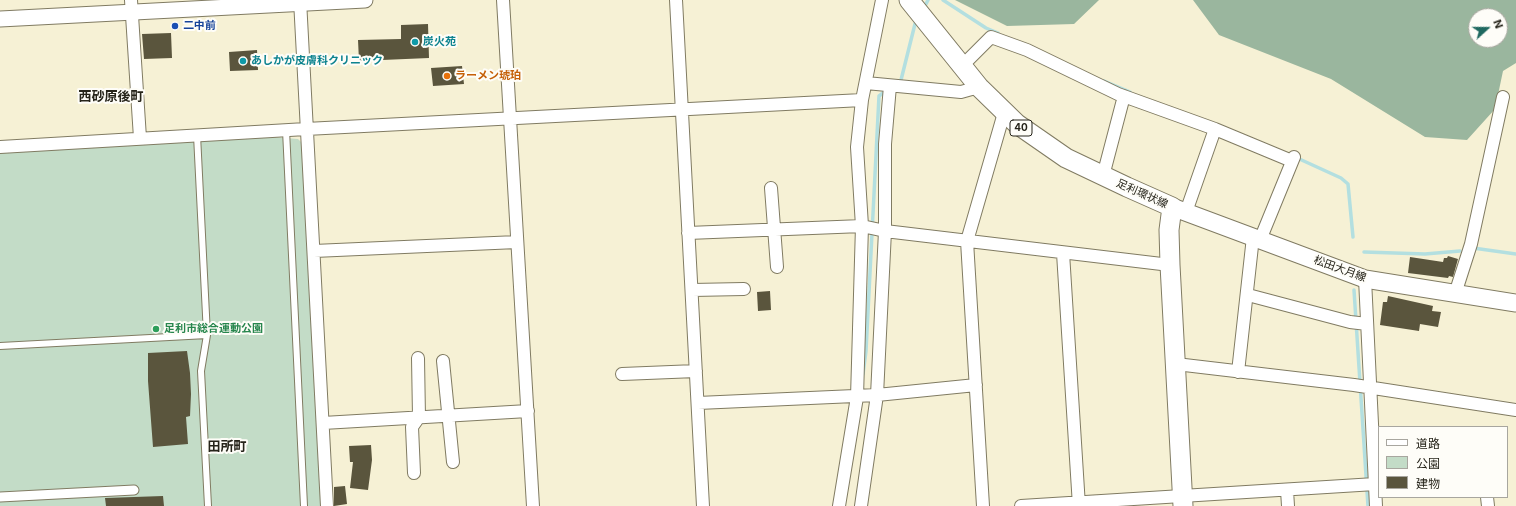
<!DOCTYPE html>
<meta charset="utf-8">
<style>
body{margin:0}
#map{position:relative;width:1516px;height:506px;overflow:hidden;background:#f6f1d5;font-family:Inter,"Noto Sans JP",sans-serif}
canvas{display:block}
.legend{position:absolute;left:1378px;top:426px;width:130px;height:72px;box-sizing:border-box;background:#fefdf8;border:1px solid #a8a69f;margin:0;padding:5px 7px;list-style:none;font-size:12px;color:#26241a}
.legend li{display:flex;align-items:center;gap:8px;height:20px}
.legend b{width:20px;border:1px solid #a8a69f}
.north{position:absolute;left:1468px;top:8px;width:40px;height:40px;box-sizing:border-box;background:#fefdf8;border:1px solid #a8a69f;border-radius:50%;rotate:69deg;font-size:11px;font-weight:700;line-height:16px;text-align:center;color:#26241a}
.north::after{content:'';display:block;margin:auto;width:14px;height:18px;background:#1f6960;clip-path:polygon(50% 0,100% 100%,50% 72%,0 100%)}
</style>
<div id="map">
<canvas width="1516" height="506"></canvas>
<ul class="legend">
<li><b style="height:5px;background:#fff"></b>道路</li>
<li><b style="height:11px;background:#c3dcc7"></b>公園</li>
<li><b style="height:11px;background:#5a553d"></b>建物</li>
</ul>
<div class="north">N</div>
</div>
<script>
const ctx = document.querySelector('canvas').getContext('2d');
ctx.lineJoin = 'round';
function fill(path, color) { ctx.fillStyle = color; ctx.fill(path, 'evenodd'); }
const poly = rows => new Path2D(rows.map(r => 'M' + r).join(''));
function trace(path, color, width, dash) { ctx.strokeStyle = color; ctx.lineWidth = width; ctx.lineCap = dash ? 'butt' : 'round'; ctx.setLineDash(dash || []); ctx.stroke(path); }
function write(font, color, halo, rows, align = 'center') {
  ctx.font = font + ' Inter,"Noto Sans JP",sans-serif'; ctx.lineWidth = 4; ctx.setLineDash([]); ctx.textBaseline = 'middle'; ctx.strokeStyle = halo; ctx.fillStyle = color; for (const [text, x, y, turn = 0] of rows) {
    ctx.save(); ctx.translate(x, y); ctx.rotate((+turn || 0) * Math.PI / 180); ctx.textAlign = isNaN(turn) ? turn : align; if (halo) ctx.strokeText(text, 0, 0); ctx.fillText(text, 0, 0); ctx.restore();
  }
}
const green = poly([
 [274,137,298,139,302,143,322,506,0,506,0,153]
]);
const forest = poly([
 [955,0,1099,0,1074,24,1007,26],
 [1193,0,1516,0,1516,63,1503,71,1495,109,1467,140,1425,137,1331,79,1219,35],
 [1476,16,1500,16,1500,40,1476,40]
]);
const stream = poly([
 [943,0,986,28,998,33],
 [924,8,928,0],
 [1104,81,1130,92],
 [896,83,901,80,916,20],
 [1295,157,1341,178,1348,184,1353,237],
 [1473,248,1516,254],
 [1364,252,1425,254,1460,251],
 [1354,290,1368,506],
 [863,374,866,351,879,96,887,90]
]);
const building = poly([
 [428,24,429,58,359,61,358,40,401,39,401,25],
 [171,33,172,58,144,59,142,34],
 [257,50,258,70,230,71,229,52],
 [462,66,464,84,433,86,431,68],
 [1448,256,1458,259,1453,277,1449,276,1448,278,1408,273,1410,257,1443,262,1444,258,1447,258],
 [770,291,771,310,758,311,757,292],
 [1388,296,1433,306,1432,311,1441,312,1438,327,1420,324,1419,331,1380,325,1383,302,1387,302],
 [187,351,190,373,191,394,190,416,186,417,188,444,153,447,148,381,148,353],
 [371,445,372,460,368,490,350,488,353,462,350,462,349,446],
 [345,486,347,504,334,506,334,487],
 [163,496,164,506,106,506,105,498]
]);
const service = poly([
 [286,130,304,506],
 [197,135,207,335,201,371,208,506],
 [0,346,207,335]
]);
const pedestrian = poly([
 [0,497,134,490]
]);
const minor = poly([
 [131,0,140,138],
 [300,0,327,506],
 [503,0,533,506],
 [676,0,703,506],
 [962,66,991,37,1027,50,1118,94,1215,129,1186,212],
 [866,83,961,92,979,87],
 [1215,129,1292,161],
 [0,147,306,129,862,100],
 [1103,176,1124,96],
 [771,188,777,267],
 [688,233,862,226,885,231,1170,265],
 [1260,240,1294,157],
 [314,251,517,242],
 [1063,253,1079,506],
 [1365,279,1376,506],
 [692,290,744,289],
 [1455,294,1471,244,1503,97],
 [1248,295,1350,322,1367,324],
 [443,361,453,462],
 [1176,364,1354,385,1516,410],
 [1238,372,1253,237],
 [622,374,696,371],
 [698,403,877,395,976,385],
 [323,423,528,411],
 [414,473,412,427,419,417,418,358],
 [1287,490,1288,506],
 [1487,497,1488,506],
 [839,506,857,397,862,226,857,147,862,100,882,0],
 [861,506,877,395,885,231,885,144,890,86],
 [983,506,967,241,1004,113],
 [1021,506,1375,484]
]);
const tertiary = poly([
 [0,19,365,0]
]);
const secondary = poly([
 [1172,207,1365,279,1516,303]
]);
const primary = poly([
 [909,0,979,87,1017,124,1066,158,1127,187,1172,207,1169,230,1170,265,1183,506]
]);
const markers = [
 [175,26,4,"#1a4fb4"],
 [415,42,4,"#0f9aa8"],
 [243,61,4,"#0f9aa8"],
 [447,76,4,"#e8710a"],
 [156,329,4,"#2e9e5b"]
];
const shields = [
 [1021,128,22]
];
const shieldNames = [
 ["40",1021,128]
];
const transitNames = [
 ["二中前",183,26]
];
const cultureNames = [
 ["炭火苑",423,42],
 ["あしかが皮膚科クリニック",251,61]
];
const foodNames = [
 ["ラーメン琥珀",455,76]
];
const streetNames = [
 ["足利環状線",1142,194,24],
 ["松田大月線",1340,269,20]
];
const leisureNames = [
 ["足利市総合運動公園",164,329]
];
const quarterNames = [
 ["西砂原後町",111,97],
 ["田所町",227,447]
];
fill(green, '#c3dcc7');
fill(forest, '#9ab69e');
trace(stream, '#b3dfe0', 3.5);
fill(building, '#5a553d');
trace(service, '#807b62', 8);
trace(pedestrian, '#807b62', 11);
trace(minor, '#807b62', 14);
trace(tertiary, '#807b62', 17);
trace(secondary, '#807b62', 19);
trace(primary, '#807b62', 21);
trace(service, '#fff', 6);
trace(pedestrian, '#fff', 9);
trace(minor, '#fff', 12);
trace(tertiary, '#fff', 15);
trace(secondary, '#fff', 17);
trace(primary, '#fff', 19);
for (const [x, y, r, color] of markers) { const dot = new Path2D(); dot.arc(x, y, r, 0, 2 * Math.PI); ctx.fillStyle = color; ctx.fill(dot); trace(dot, '#fefdf8', 1.5); }
for (const [x, y, w] of shields) { const box = new Path2D(); box.roundRect(x - w / 2, y - 8, w, 16, 3); ctx.fillStyle = '#fefdf8'; ctx.fill(box); trace(box, '#26241a', 1); }
write('bold 10px', '#26241a', null, shieldNames);
write('bold 11px', '#164399', '#fefdf8', transitNames, 'left');
write('bold 11px', '#0d838f', '#fefdf8', cultureNames, 'left');
write('bold 11px', '#c56008', '#fefdf8', foodNames, 'left');
write('11px', '#26241a', '#fefdf8', streetNames);
write('bold 11px', '#27864d', '#fefdf8', leisureNames, 'left');
write('bold 13px', '#26241a', '#fefdf8', quarterNames);
</script>
